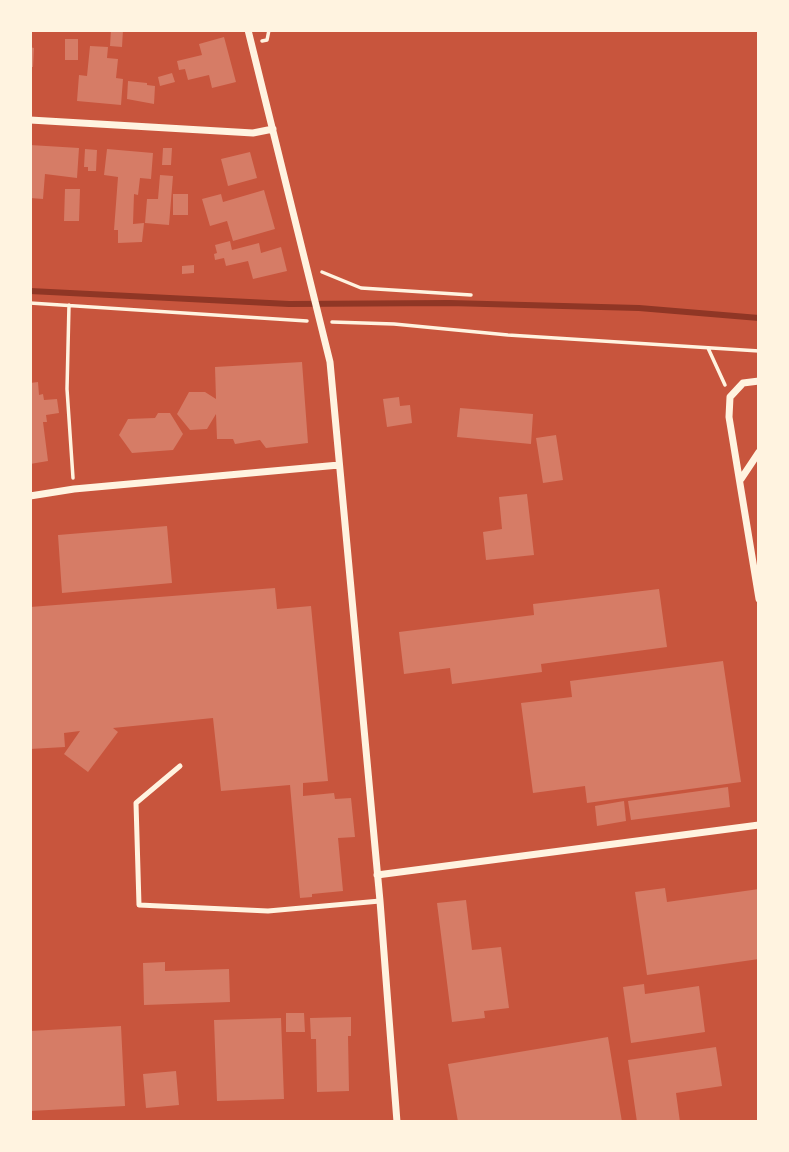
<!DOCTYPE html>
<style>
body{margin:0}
#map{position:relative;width:789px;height:1152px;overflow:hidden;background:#c8553d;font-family:"Playfair Display",serif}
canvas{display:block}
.frame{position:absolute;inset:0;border:32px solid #fff3e0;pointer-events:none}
</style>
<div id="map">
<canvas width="789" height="1152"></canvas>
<div class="frame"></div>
</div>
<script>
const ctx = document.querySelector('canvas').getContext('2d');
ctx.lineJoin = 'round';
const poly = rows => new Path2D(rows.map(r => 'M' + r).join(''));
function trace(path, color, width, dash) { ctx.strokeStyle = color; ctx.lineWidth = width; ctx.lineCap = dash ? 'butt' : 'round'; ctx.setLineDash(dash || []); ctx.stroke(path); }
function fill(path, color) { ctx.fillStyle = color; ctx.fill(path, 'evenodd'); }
const stream = poly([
 [30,291,289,304,449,303,639,308,759,318]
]);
const building = poly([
 [111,30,123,30,122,47,110,46],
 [224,37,236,82,212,88,209,75,188,80,185,69,179,70,177,61,202,55,199,44],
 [65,39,78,39,78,60,65,60],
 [90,46,108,47,107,58,118,59,116,78,123,79,121,105,77,101,79,75,87,76],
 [30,47,34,48,33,67,30,67],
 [172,73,175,82,160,86,158,77],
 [128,81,147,83,147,85,155,86,154,104,127,99],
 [30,145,79,148,77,178,45,174,43,199,30,198],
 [163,148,172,148,171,165,162,165],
 [85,149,97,150,96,171,88,171,88,167,84,167],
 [107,149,153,153,151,179,140,178,138,195,134,194,133,224,144,223,142,242,118,243,118,230,114,230,118,177,104,175],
 [250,152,257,178,228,186,221,159],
 [160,175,173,176,169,225,145,223,147,199,158,199],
 [65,189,80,189,79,221,64,221],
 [264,190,275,229,233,241,227,221,210,226,202,199,221,194,223,202],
 [173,194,188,194,188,215,173,215],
 [230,241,232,250,259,243,261,253,281,247,287,271,253,279,248,261,226,266,224,258,215,260,214,254,217,253,215,245],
 [194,265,194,273,182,274,182,266],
 [302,362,308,443,266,448,260,440,235,444,233,439,217,439,216,414,207,429,190,430,177,414,189,392,205,392,216,399,215,367],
 [38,382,39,395,43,394,44,400,57,399,59,413,46,415,47,422,43,422,48,461,30,464,30,383],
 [399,397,400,406,410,405,412,423,387,427,383,399],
 [460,408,533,414,531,444,457,437],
 [158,413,170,413,183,434,173,450,132,453,119,435,128,419,155,418],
 [556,435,563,480,543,483,536,438],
 [527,494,534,555,486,560,483,532,502,529,499,497],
 [167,526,172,583,62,593,58,535],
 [275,588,277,609,311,606,328,781,303,783,303,796,334,793,335,799,351,798,355,837,338,838,343,891,312,894,312,897,300,898,290,785,221,791,213,718,113,728,118,732,88,772,64,754,80,731,64,733,65,747,30,749,30,607],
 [659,589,667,647,541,664,542,672,452,684,450,668,404,674,399,632,534,615,533,604],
 [723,661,741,782,587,803,585,786,533,793,521,703,572,697,570,681],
 [728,787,730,807,631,820,628,801],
 [624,801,626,821,597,826,595,806],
 [665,888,667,902,759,889,759,959,647,975,635,892],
 [466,900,472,950,501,947,509,1008,484,1011,485,1018,452,1022,437,903],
 [165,962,165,971,229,969,230,1002,144,1005,143,963],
 [644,984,645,994,699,986,705,1032,631,1043,623,987],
 [286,1013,304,1013,305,1032,286,1032],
 [351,1017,351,1036,348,1036,349,1091,317,1092,316,1039,311,1039,310,1018],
 [281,1018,284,1099,217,1101,214,1020],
 [121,1026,125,1106,30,1111,30,1031],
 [608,1037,622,1122,458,1122,448,1064],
 [716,1047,722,1086,676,1093,680,1122,637,1122,628,1060],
 [176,1071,179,1105,146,1108,143,1074]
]);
const path = poly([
 [262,41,267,40,269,30],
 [322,272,361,288,471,295],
 [30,303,307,321],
 [69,305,67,389,73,478],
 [332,322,394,324,508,335,759,351],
 [708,348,725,385]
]);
const service = poly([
 [180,766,136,803,139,905,268,911,380,901]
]);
const minor = poly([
 [248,30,330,362,380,901,397,1122],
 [30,120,253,133,273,129],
 [759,381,743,383,730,397,729,417,759,599],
 [741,479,759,452],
 [30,496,74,489,339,465],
 [377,875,759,825]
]);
trace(stream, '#8f3625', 6);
fill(building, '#d67c66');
trace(path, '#fff3e0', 3.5);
trace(service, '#fff3e0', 5);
trace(minor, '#fff3e0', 7);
</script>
